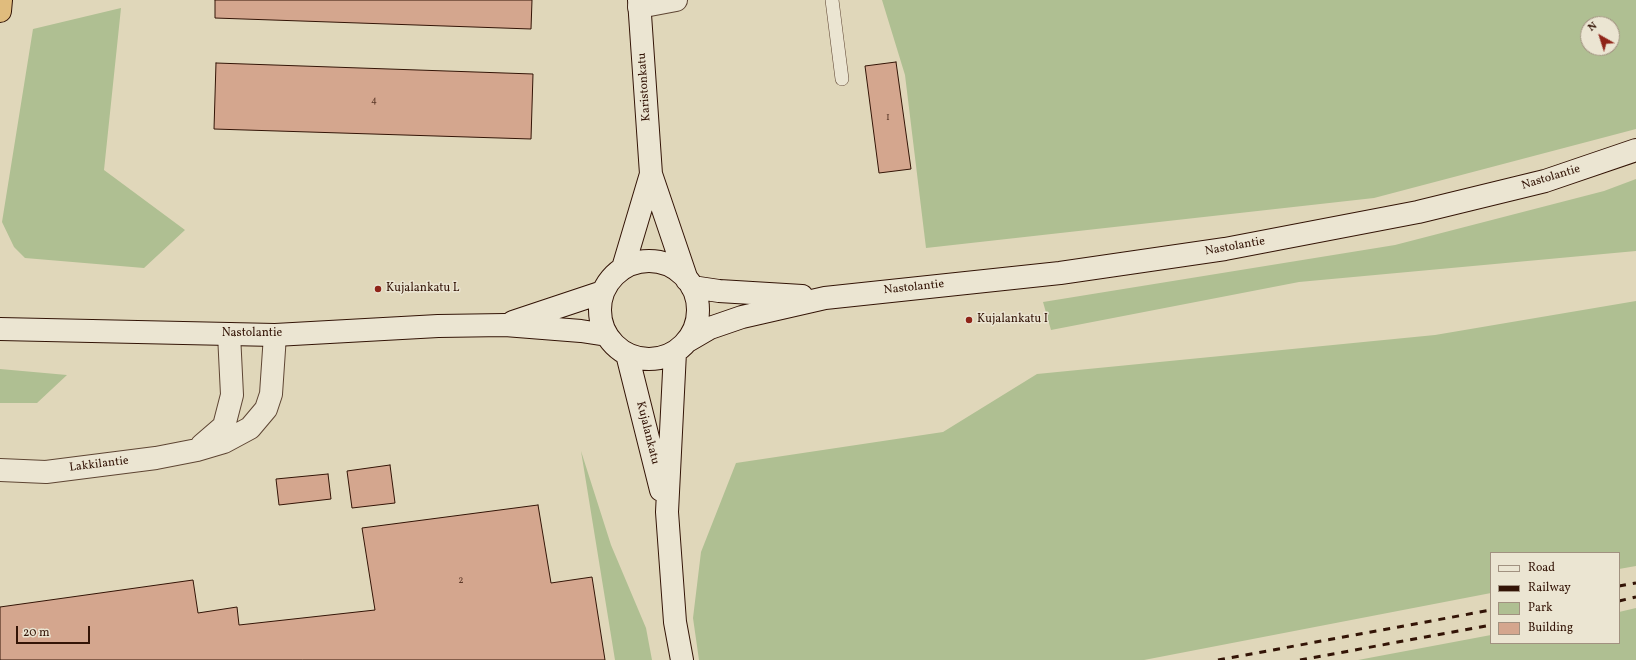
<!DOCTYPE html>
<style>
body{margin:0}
#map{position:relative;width:1636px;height:660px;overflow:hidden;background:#e0d7ba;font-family:Vollkorn,serif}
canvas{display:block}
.legend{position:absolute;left:1490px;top:552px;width:130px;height:92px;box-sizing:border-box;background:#ebe5d2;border:1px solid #a19180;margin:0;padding:5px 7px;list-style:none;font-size:12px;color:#331406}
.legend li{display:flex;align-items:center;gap:8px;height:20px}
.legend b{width:20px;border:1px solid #a19180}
.north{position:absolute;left:1580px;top:16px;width:40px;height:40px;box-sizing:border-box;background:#ebe5d2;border:1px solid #a19180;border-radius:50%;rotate:321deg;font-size:11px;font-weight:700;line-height:16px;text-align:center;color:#331406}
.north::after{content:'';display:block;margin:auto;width:14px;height:18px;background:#8f2418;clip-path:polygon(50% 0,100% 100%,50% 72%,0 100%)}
.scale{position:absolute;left:16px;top:626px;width:74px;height:18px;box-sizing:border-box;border:2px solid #331406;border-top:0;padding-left:5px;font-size:12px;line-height:14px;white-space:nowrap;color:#331406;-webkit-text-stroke:3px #ebe5d2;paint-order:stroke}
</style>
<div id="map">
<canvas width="1636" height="660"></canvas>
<ul class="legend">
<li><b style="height:5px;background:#ebe5d2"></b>Road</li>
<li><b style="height:5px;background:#331406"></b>Railway</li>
<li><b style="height:11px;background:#afbf92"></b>Park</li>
<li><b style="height:11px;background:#d4a68e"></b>Building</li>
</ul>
<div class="north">N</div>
<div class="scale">20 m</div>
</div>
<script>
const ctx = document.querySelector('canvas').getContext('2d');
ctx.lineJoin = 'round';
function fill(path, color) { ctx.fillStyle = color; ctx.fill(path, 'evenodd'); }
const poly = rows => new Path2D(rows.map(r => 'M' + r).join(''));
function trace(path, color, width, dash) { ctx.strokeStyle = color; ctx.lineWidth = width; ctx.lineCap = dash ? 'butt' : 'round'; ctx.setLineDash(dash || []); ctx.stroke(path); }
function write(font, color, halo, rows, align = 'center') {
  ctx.font = font + ' Vollkorn,serif'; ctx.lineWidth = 3; ctx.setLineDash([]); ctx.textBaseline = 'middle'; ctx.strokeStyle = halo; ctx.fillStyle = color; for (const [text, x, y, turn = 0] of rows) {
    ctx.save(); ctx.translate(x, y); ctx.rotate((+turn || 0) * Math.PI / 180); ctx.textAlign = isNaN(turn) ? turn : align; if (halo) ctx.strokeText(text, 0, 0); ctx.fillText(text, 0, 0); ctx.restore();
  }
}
const green = poly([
 [882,0,1636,0,1636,129,1374,198,926,248,905,75],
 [1588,24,1612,24,1612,48,1588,48],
 [121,8,104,170,185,230,144,268,25,258,14,247,2,222,33,29],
 [1636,179,1636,251,1299,282,1051,330,1043,302,1395,245,1604,191],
 [1636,301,1636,566,1619,569,1619,553,1491,553,1491,593,1144,660,699,660,693,618,701,552,736,463,943,432,1037,374,1435,335],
 [0,369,67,375,37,403,0,403],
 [581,451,611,545,646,628,652,660,615,660],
 [1636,608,1636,660,1358,660,1491,635,1491,643,1619,643,1619,612]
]);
const building = poly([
 [215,0,532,0,531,29,215,18,215,0],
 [896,62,911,169,879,173,865,66,896,62],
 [216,63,533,74,531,139,214,129,216,63],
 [390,465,395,503,352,508,347,471,390,465],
 [328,474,331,499,279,505,276,479,328,474],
 [538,505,551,583,592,577,605,660,0,660,0,607,193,580,198,613,237,607,239,625,375,610,362,528,538,505]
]);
const lane = poly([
 [832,0,842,79]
]);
const street = poly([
 [639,7,676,0],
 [202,445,224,426,232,395,229,334],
 [0,470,46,472,156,458,197,450,224,442,250,428,266,409,271,394,275,335]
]);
const secondary = poly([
 [639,0,651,174,687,280],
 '600 310a49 49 0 1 1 98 0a49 49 0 1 1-98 0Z',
 [623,268,651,174],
 [692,287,719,291,802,296],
 [513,322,603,292],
 [0,329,275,335,438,326,505,325,581,331,607,335],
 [686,342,710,328,742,317,825,298,1060,273,1225,249,1418,212,1545,181,1636,150],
 [675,352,667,512,675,622,682,660],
 [627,354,661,490]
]);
const highway = poly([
 [0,11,1,0]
]);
const rail = poly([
 [1619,586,1636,583],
 [1619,601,1636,597],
 [1218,660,1491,610],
 [1300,660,1491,625]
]);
const markers = [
 [378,289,4,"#8f2418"],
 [969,320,4,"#8f2418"]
];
const numberNames = [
 ["4",374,101],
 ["1",888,118],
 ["2",461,581]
];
const streetNames = [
 ["Karistonkatu",645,87,-94],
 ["Nastolantie",1551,178,-17],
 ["Nastolantie",1235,247,-10],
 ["Nastolantie",914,288,-6],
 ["Nastolantie",252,334],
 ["Kujalankatu",647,433,76],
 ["Lakkilantie",99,465,-7]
];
const poiNames = [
 ["Kujalankatu L",386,289],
 ["Kujalankatu I",977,320]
];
fill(green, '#afbf92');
fill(building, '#d4a68e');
trace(building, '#331406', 1);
trace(lane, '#5e4533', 14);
trace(street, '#5e4533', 24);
trace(secondary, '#331406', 24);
trace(highway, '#331406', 24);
trace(lane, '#ebe5d2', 13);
trace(street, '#ebe5d2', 22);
trace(secondary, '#ebe5d2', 22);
trace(highway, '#e0bc7d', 22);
trace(rail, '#331406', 3, [7, 7]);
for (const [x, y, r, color] of markers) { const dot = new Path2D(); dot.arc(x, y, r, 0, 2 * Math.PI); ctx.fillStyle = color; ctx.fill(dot); trace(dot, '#ebe5d2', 1.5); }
write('10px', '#5b3828', null, numberNames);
write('12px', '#331406', '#ebe5d2', streetNames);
write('12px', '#331406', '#ebe5d2', poiNames, 'left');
</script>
